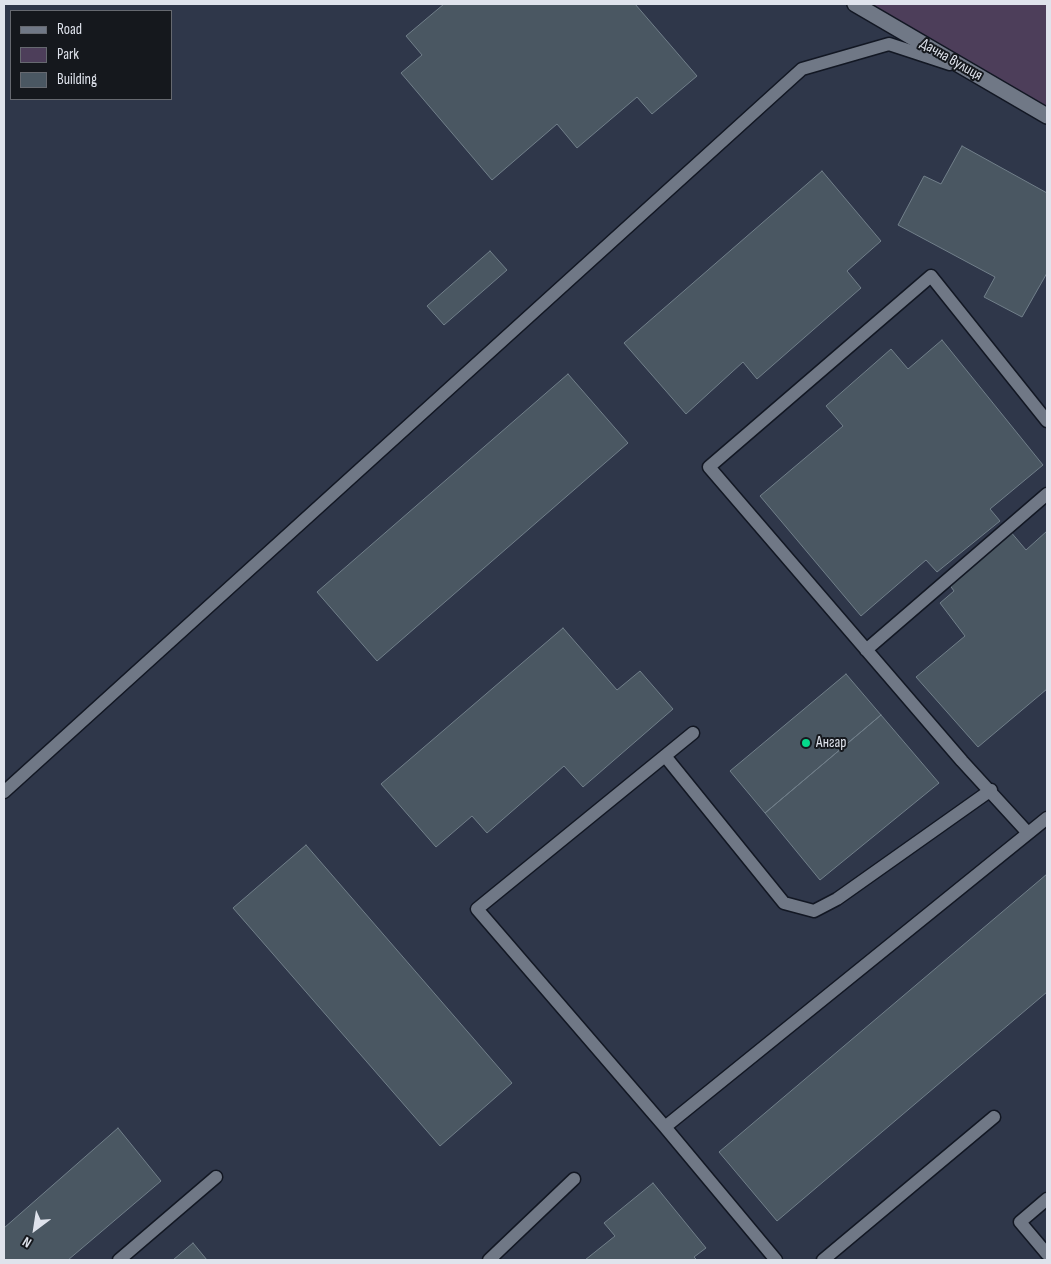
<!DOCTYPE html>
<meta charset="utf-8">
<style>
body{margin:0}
#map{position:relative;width:1051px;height:1264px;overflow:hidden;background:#2a303c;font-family:"Sofia Sans Condensed",sans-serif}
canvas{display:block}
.frame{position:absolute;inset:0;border:5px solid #dfe3ec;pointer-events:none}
.legend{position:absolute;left:10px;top:10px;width:162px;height:90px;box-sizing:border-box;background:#15181d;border:1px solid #666970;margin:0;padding:6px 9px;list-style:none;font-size:15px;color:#dfe3ec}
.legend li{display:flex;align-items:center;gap:10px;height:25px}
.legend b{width:25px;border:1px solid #666970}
.north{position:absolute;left:10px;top:1204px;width:50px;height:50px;-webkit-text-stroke:4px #15181d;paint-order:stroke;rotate:211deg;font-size:14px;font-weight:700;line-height:20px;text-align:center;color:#dfe3ec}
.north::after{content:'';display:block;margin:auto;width:18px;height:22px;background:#dfe3ec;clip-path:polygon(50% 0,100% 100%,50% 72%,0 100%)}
</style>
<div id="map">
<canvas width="1051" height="1264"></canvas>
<div class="frame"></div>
<ul class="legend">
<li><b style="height:6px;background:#707886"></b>Road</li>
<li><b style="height:14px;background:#4d3e5a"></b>Park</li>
<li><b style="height:14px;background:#4a5762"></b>Building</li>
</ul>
<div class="north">N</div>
</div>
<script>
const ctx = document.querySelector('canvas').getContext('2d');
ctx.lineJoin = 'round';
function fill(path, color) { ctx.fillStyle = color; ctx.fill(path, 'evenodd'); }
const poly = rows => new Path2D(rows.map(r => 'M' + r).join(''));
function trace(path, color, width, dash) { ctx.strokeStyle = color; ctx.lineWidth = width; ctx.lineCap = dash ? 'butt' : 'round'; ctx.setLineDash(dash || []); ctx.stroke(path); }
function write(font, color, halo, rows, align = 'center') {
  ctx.font = font + ' "Sofia Sans Condensed",sans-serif'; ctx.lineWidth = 4; ctx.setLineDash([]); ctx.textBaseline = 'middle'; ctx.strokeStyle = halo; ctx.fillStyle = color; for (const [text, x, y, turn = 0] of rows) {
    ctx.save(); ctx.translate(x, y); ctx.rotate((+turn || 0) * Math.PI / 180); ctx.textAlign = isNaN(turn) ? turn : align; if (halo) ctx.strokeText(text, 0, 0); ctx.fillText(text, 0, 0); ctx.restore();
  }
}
const built = poly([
 [4,4,852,4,1047,116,1047,1260,4,1260],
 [11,11,171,11,171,99,11,99]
]);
const green = poly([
 [866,4,1047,4,1047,109]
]);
const building = poly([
 [444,4,635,4,697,76,652,114,637,97,577,148,557,124,492,180,401,73,422,55,406,36,444,4],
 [962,146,1047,193,1047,273,1022,317,984,297,995,277,898,225,924,176,941,184,962,146],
 [822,171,881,241,847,271,861,288,757,379,743,362,686,414,624,343,822,171],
 [490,251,507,270,444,325,427,306,490,251],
 [942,340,1043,465,990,509,1000,521,937,572,926,560,861,616,760,496,843,426,826,406,891,349,908,369,942,340],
 [568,374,628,443,377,661,317,592,568,374],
 [1010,531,1026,550,1047,531,1047,689,978,747,916,677,965,636,940,603,954,591,949,584,1010,531],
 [563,628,617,690,640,671,673,709,583,787,564,766,487,833,472,816,436,847,381,784,563,628],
 [846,674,881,715,765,813,730,771,846,674],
 [881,715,939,783,820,880,765,813,881,715],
 [306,845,512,1083,440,1146,233,908,306,845],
 [1047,874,1047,992,777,1221,719,1152,1047,874],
 [118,1128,161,1181,68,1260,4,1260,4,1228,118,1128],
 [653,1183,706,1248,694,1257,697,1260,585,1260,615,1236,604,1223,653,1183],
 [193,1243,207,1260,173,1260,193,1243]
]);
const lane = poly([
 [866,650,1047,494],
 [693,733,477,909,665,1127,776,1260],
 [665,756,784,903,814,911,837,899,991,790],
 [4,792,802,69,889,44,950,64],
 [1028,833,962,761,709,467,931,276,1047,421],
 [665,1127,1047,818],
 [1047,1199,1020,1222,1047,1254],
 [119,1260,216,1177],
 [489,1260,574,1179],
 [823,1260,994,1117]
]);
const street = poly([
 [855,4,1047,116]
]);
const markers = [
 [806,743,5,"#05d98b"]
];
const streetNames = [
 ["Дачна вулиця",951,60,30]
];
const poiNames = [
 ["Ангар",816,743]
];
fill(built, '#2f374a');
fill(green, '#4d3e5a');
fill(building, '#4a5762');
trace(building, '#717f8a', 1);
trace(lane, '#121723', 15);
trace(street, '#121723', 18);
trace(lane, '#707886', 12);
trace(street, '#707886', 15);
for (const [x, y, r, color] of markers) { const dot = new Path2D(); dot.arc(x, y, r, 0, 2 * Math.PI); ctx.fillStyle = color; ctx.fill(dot); trace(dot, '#15181d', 2); }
write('15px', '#dfe3ec', '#15181d', streetNames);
write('15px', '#dfe3ec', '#15181d', poiNames, 'left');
</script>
